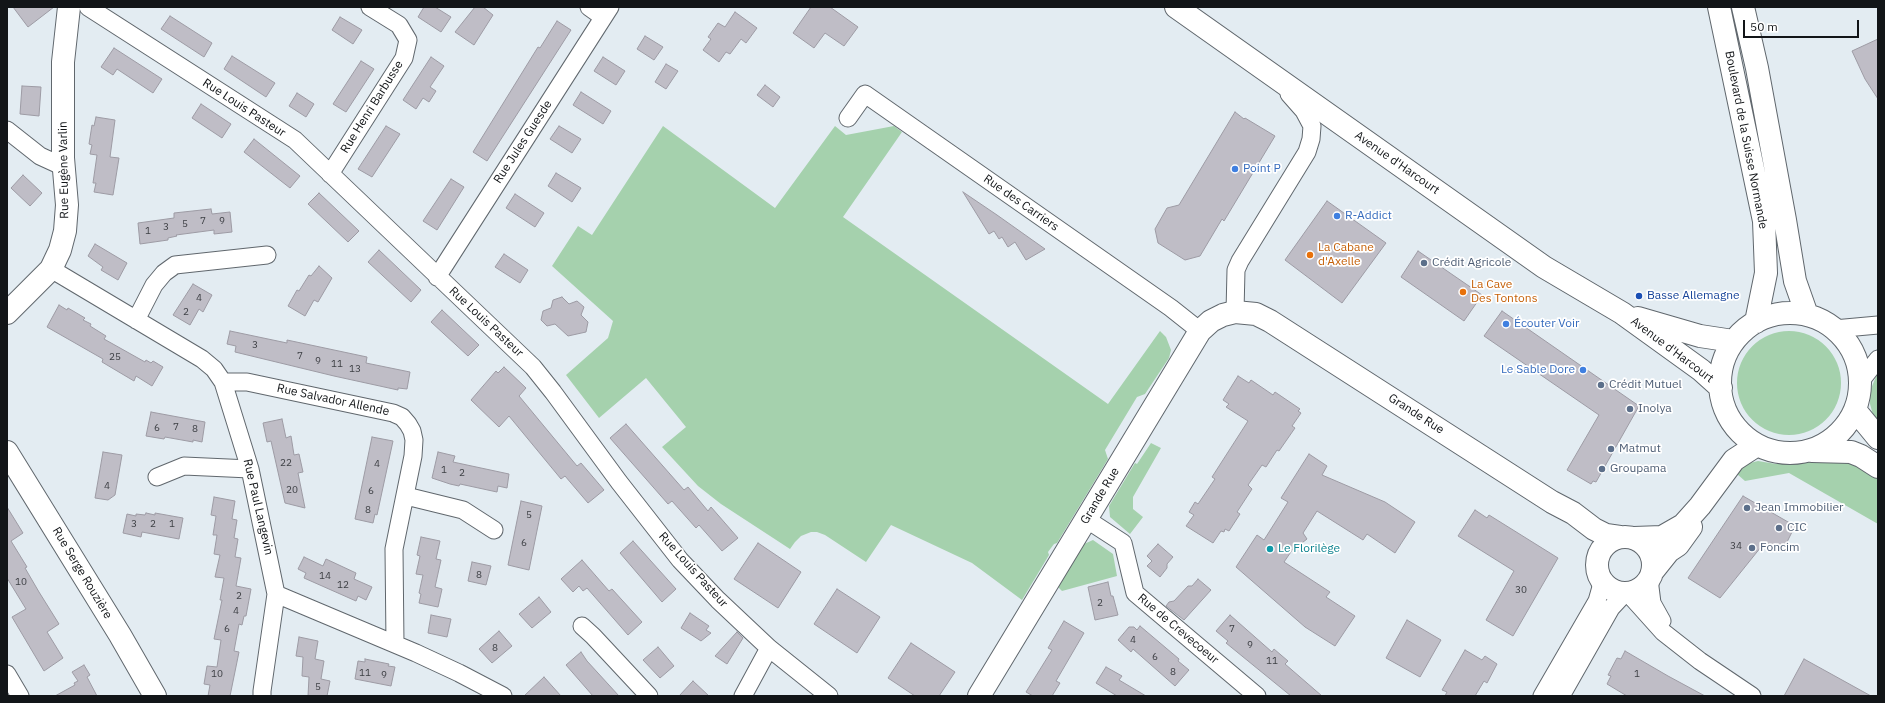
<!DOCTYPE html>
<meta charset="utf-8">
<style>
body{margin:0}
#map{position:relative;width:1885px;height:703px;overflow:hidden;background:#e3ecf2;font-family:"IBM Plex Sans",sans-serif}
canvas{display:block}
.frame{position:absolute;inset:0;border:8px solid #121518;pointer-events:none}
.scale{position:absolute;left:1743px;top:20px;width:116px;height:18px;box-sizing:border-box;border:2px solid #121518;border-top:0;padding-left:5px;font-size:12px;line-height:14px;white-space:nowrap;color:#121518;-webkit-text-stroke:3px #fff;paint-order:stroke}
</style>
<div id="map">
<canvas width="1885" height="703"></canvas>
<div class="frame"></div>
<div class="scale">50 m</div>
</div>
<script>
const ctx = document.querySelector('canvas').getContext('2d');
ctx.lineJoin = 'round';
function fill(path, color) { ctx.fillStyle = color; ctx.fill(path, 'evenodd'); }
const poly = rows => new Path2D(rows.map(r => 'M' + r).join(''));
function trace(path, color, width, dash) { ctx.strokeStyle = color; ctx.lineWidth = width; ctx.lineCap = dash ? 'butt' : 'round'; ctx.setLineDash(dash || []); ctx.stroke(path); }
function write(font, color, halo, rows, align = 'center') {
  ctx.font = font + ' "IBM Plex Sans",sans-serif'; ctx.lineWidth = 3.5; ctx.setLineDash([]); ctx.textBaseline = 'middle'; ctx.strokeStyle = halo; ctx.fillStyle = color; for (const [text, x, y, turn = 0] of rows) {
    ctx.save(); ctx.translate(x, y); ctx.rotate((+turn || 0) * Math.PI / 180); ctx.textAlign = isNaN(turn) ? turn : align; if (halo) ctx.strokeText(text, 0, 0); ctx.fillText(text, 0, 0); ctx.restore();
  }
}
const green = poly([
 [663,126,775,208,835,126,846,135,894,126,902,132,843,217,1108,404,1160,331,1166,337,1171,350,1169,358,1145,394,1137,397,1105,450,1108,459,1057,543,1054,544,1048,552,1049,555,1022,600,972,563,891,525,866,562,825,535,817,532,811,532,801,536,795,542,790,549,721,504,698,486,662,447,686,427,646,378,599,418,566,375,608,338,613,321,552,266,578,226,592,235],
 '1737 383a52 52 0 1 1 104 0a52 52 0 1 1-104 0Z',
 [1878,372,1878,426,1875,422,1870,404,1870,391],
 [1151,443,1161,448,1133,497,1133,509,1143,517,1130,534,1110,517,1109,506,1135,463,1137,464],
 [1831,456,1878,473,1878,524,1789,473,1745,481,1737,474,1746,464,1758,461,1776,464,1797,464],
 [1093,540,1113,554,1117,576,1062,591,1058,587,1084,544]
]);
const building = poly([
 [13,7,54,7,28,27,13,7],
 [424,7,435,7,451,17,441,32,418,17,424,7],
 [475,7,483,7,493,15,474,45,455,32,475,7],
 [811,7,830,7,858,27,844,46,825,33,814,48,793,33,811,7],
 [735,12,757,28,746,43,741,39,730,54,726,52,719,62,703,50,711,39,708,37,718,23,725,27,735,12],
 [170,16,212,43,204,57,161,29,170,16],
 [340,17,362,30,353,44,332,30,340,17],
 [557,21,571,30,487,161,473,152,538,47,540,48,557,21],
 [645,36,663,47,654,60,637,49,645,36],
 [1878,39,1878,99,1865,79,1852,51,1878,39],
 [114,48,162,79,153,93,117,69,113,75,101,67,114,48],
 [232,56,275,83,266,97,224,69,232,56],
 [431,57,444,66,430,87,436,91,429,102,423,98,416,109,403,100,431,57],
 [603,57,625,71,616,85,594,71,603,57],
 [361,61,374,69,346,112,333,104,361,61],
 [666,64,678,71,666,89,655,82,666,64],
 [765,85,780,97,773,107,757,95,765,85],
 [22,86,41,87,39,116,20,114,22,86],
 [581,92,611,111,603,124,573,105,581,92],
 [297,93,314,104,306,117,289,106,297,93],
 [201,104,231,124,222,138,192,118,201,104],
 [1235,112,1244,119,1245,118,1275,136,1224,221,1222,219,1200,256,1185,260,1158,243,1155,229,1167,208,1179,205,1235,112],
 [96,117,115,120,110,157,119,158,113,195,94,192,96,183,93,183,97,155,90,154,92,145,89,144,92,125,94,126,96,117],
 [386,126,400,134,372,177,358,169,386,126],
 [559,126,581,139,572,153,550,139,559,126],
 [254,139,300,176,290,188,244,152,254,139],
 [556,173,581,188,572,202,548,186,556,173],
 [23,175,42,193,30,206,11,188,23,175],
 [451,179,464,187,437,230,423,221,451,179],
 [963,192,997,215,1045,249,1026,260,1015,242,1008,247,1002,237,999,239,994,231,989,234,963,192],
 [319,193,359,231,348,242,308,204,319,193],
 [515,194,544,213,535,227,506,208,515,194],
 [1327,201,1386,243,1342,303,1285,260,1327,201],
 [211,209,212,214,230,212,232,232,214,234,214,230,176,235,177,236,168,238,168,240,140,244,138,223,174,218,174,213,211,209],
 [95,244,127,263,118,280,101,270,103,267,88,256,95,244],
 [379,250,421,290,411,302,368,262,379,250],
 [1418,251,1482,295,1464,321,1401,277,1418,251],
 [504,254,528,270,520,283,495,267,504,254],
 [319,266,332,278,318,302,314,300,305,316,288,306,297,290,299,291,309,275,311,276,319,266],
 [193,284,212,295,203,312,199,309,190,325,173,315,193,284],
 [562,297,569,304,577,301,584,307,581,315,588,322,586,332,568,336,555,324,547,326,541,320,543,311,551,308,553,300,562,297],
 [59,305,67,310,68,308,85,318,83,320,91,324,90,326,106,336,104,339,145,362,146,360,151,363,153,361,163,367,152,386,136,376,134,381,102,362,103,359,47,327,59,305],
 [442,310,479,345,468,356,431,322,442,310],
 [1502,311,1639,406,1596,482,1593,481,1591,484,1567,470,1599,415,1484,336,1502,311],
 [230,331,287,343,287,340,367,357,366,363,410,372,407,389,398,388,398,390,334,376,235,352,236,346,227,344,230,331],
 [504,367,526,388,519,396,577,466,581,463,604,490,588,503,565,476,561,479,509,416,499,427,471,400,496,371,498,373,504,367],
 [1238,376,1249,383,1251,380,1273,395,1275,392,1300,409,1298,411,1301,413,1292,426,1295,428,1279,451,1277,450,1266,467,1262,465,1248,485,1252,489,1237,512,1240,514,1229,531,1225,529,1224,532,1221,531,1213,543,1186,526,1194,515,1189,512,1195,502,1198,504,1215,479,1212,477,1248,421,1226,407,1229,404,1223,400,1238,376],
 [151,412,205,422,202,442,193,440,193,442,165,437,164,439,146,436,151,412],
 [282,419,286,438,291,436,294,455,299,454,303,472,298,473,305,508,285,503,271,441,267,442,263,423,282,419],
 [626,424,684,490,688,487,708,511,711,507,738,538,722,551,699,525,696,528,672,501,668,504,610,438,626,424],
 [372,437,393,441,377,515,375,514,373,523,355,519,372,437],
 [103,452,122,455,115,495,108,500,95,498,103,452],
 [438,452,455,456,453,462,509,474,507,488,498,486,497,492,460,484,459,486,450,484,432,478,438,452],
 [1309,454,1327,466,1322,475,1385,502,1415,522,1395,553,1367,534,1363,540,1317,511,1303,533,1307,539,1298,546,1295,546,1284,562,1330,592,1326,597,1355,616,1335,646,1305,627,1236,567,1257,535,1264,540,1288,502,1281,498,1309,454],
 [1743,496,1795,526,1783,550,1765,542,1720,598,1688,578,1743,496],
 [214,497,235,501,232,519,237,520,234,538,238,539,235,557,241,558,236,586,251,589,246,616,244,616,242,625,239,624,234,651,239,652,230,696,208,696,210,685,204,684,207,666,217,667,221,640,214,639,222,600,220,600,224,578,215,577,220,555,214,554,217,535,213,535,216,516,211,515,214,497],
 [521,501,542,506,529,570,508,565,521,501],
 [7,507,23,533,11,541,27,567,25,568,39,592,59,624,47,632,63,658,44,671,12,617,26,609,7,578,7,507],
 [1475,510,1487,518,1489,515,1558,558,1513,636,1486,620,1514,571,1458,536,1475,510],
 [146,513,155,515,155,513,183,518,179,539,142,532,141,537,123,533,127,514,136,516,136,514,145,515,146,513],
 [421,537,440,541,436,559,441,560,435,587,442,589,438,607,419,603,421,594,419,593,423,575,416,574,420,556,417,555,421,537],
 [633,541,676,589,662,602,620,553,633,541],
 [758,543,801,572,778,608,734,579,758,543],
 [1158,544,1173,557,1167,564,1167,568,1160,577,1147,566,1152,561,1147,556,1158,544],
 [304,557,323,566,326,559,356,573,354,579,372,587,366,600,358,596,356,601,304,578,306,573,298,569,304,557],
 [582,560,609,591,612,589,642,622,628,635,587,588,583,591,579,586,573,592,561,579,582,560],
 [472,562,491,566,486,585,468,581,472,562],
 [1198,579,1211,590,1184,620,1166,606,1169,602,1174,601,1188,586,1192,586,1198,579],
 [1108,582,1111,596,1113,596,1118,615,1095,620,1088,587,1108,582],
 [837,589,880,617,857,653,814,624,837,589],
 [539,597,551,612,532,628,519,614,539,597],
 [690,613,709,626,706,630,711,633,701,641,681,628,690,613],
 [431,615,451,619,447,637,428,633,431,615],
 [1230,615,1272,652,1274,649,1288,661,1285,664,1322,696,1291,696,1226,643,1228,641,1216,631,1230,615],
 [1407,620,1441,640,1420,677,1386,658,1407,620],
 [1064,621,1084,633,1056,681,1060,683,1052,696,1033,696,1026,692,1052,650,1048,648,1064,621],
 [1140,626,1179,659,1178,661,1189,670,1175,686,1133,649,1131,652,1118,640,1129,627,1134,627,1137,630,1140,626],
 [499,631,512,646,492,663,479,649,499,631],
 [737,632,743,638,727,664,715,656,737,632],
 [299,637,318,641,315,659,324,661,321,679,330,681,327,696,308,696,309,677,302,676,303,657,296,656,299,637],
 [911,643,955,672,939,696,915,696,888,678,911,643],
 [658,647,674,666,660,678,643,660,658,647],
 [1465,650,1482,660,1485,656,1497,664,1487,683,1484,681,1475,696,1445,696,1447,692,1442,690,1465,650],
 [1625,651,1668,676,1705,696,1627,696,1607,684,1611,676,1608,675,1617,658,1621,659,1625,651],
 [581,652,587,661,619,696,593,696,566,665,581,652],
 [365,659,389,664,388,666,395,667,391,686,355,679,358,661,365,662,365,659],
 [1804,659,1871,696,1784,696,1804,659],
 [84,665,90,675,87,677,97,696,55,696,75,685,74,683,78,681,72,672,84,665],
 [1106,667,1122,676,1119,680,1146,696,1117,696,1096,683,1106,667],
 [544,677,561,696,524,696,544,677],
 [693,681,709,696,679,696,693,681]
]);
const street = poly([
 [88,7,295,140,533,367,553,392,619,482,680,560,718,600,769,648,829,696],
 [589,7,603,17],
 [848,118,865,94,1171,308,1200,331],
 [7,130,40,156,64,167],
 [330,174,404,58,408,40,399,25,370,7],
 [51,269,202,359,214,369,223,382,250,469,276,594,416,653,459,673,503,696],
 [437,277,610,7],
 [1235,312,1236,270,1240,261,1307,152,1311,139,1312,126,1304,111,1289,94],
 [136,320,154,285,164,273,175,265,267,255],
 [1834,329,1878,325],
 [223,382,247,382,393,413,402,417,408,424,412,431,414,440,413,456,394,549,395,644],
 [1860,382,1878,359],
 [157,477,184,466,250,469],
 [406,496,463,510,494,530],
 [1086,519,1123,543,1135,593,1257,696],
 [1649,579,1652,603,1662,621],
 [1628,593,1663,632,1700,661,1752,696],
 [582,626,593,636,649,696],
 [7,674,20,696],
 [262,696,262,691,276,594],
 [743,696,769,648],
 [1542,696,1597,601,1601,587,1600,577],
 [1561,696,1611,608,1625,593]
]);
const secondary = poly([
 [1176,7,1544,267,1622,313,1701,370,1721,388],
 [1719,7,1764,221,1766,273,1756,322],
 [1743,7,1757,68,1785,220,1795,281,1807,315],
 [7,313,51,269,60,250,65,231,67,205,63,158,63,62,69,7],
 '1720 383a70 70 0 1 1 140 0a70 70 0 1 1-140 0Z',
 [1638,318,1700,336,1733,341],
 [1855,410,1878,438],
 [1812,451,1851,452,1861,456,1878,467],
 [7,452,120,635,155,696],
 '1597 565a28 28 0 1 1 56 0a28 28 0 1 1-56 0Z',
 [1634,538,1662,537,1683,525,1700,506,1734,460,1757,445],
 [1653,571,1669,551,1678,545,1691,527],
 [979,696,1200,331,1211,321,1223,315,1235,312,1256,314,1270,321,1552,502,1573,513,1594,529,1606,535,1620,537]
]);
const markers = [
 [1235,169,4,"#3f7fe0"],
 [1337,216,4,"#3f7fe0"],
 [1310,255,4,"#e8710a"],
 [1424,263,4,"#5c6f8a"],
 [1463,292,4,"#e8710a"],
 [1639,296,4,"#1a4fb4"],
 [1506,324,4,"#3f7fe0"],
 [1583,370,4,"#3f7fe0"],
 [1601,385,4,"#5c6f8a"],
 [1630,409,4,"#5c6f8a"],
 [1611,449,4,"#5c6f8a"],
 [1602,469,4,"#5c6f8a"],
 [1747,508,4,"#5c6f8a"],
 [1779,528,4,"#5c6f8a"],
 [1752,548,4,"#5c6f8a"],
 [1270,549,4,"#0f9aa8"]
];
const numberNames = [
 ["7",203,221],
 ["9",222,221],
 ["5",185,224],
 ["3",166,227],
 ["1",148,231],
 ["4",199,298],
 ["2",186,312],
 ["3",255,345],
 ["7",300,356],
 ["25",115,357],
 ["9",318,361],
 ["11",337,364],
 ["13",355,369],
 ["7",176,427],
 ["6",157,428],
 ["8",195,429],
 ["22",286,463],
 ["4",377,464],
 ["1",444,470],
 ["2",462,473],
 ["4",107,486],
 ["20",292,490],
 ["6",371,491],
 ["8",368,510],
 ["5",529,515],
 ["3",134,524],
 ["2",153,524],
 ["1",172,524],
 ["6",524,543],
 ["34",1736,546],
 ["8",479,575],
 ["14",325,576],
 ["10",21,582],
 ["12",343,585],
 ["30",1521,590],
 ["2",239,596],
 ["2",1100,603],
 ["4",236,611],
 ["6",227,629],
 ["7",1232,629],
 ["4",1133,640],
 ["9",1250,645],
 ["8",495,648],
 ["6",1155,657],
 ["11",1272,661],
 ["8",1173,672],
 ["11",365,673],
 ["10",217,674],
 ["1",1637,674],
 ["9",384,675],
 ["5",318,687]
];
const streetNames = [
 ["Rue Henri Barbusse",372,107,-58],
 ["Rue Louis Pasteur",244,108,33],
 ["Boulevard de la Suisse Normande",1746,140,79],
 ["Rue Jules Guesde",523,142,-57],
 ["Avenue d'Harcourt",1397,163,35],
 ["Rue Eugène Varlin",64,170,-91],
 ["Rue des Carriers",1021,203,35],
 ["Rue Louis Pasteur",486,322,43],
 ["Avenue d'Harcourt",1672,350,37],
 ["Rue Salvador Allende",333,400,12],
 ["Grande Rue",1416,414,33],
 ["Grande Rue",1100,496,-59],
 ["Rue Paul Langevin",258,507,77],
 ["Rue Louis Pasteur",693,570,48],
 ["Rue Serge Rouzière",82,573,59],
 ["Rue de Crevecoeur",1178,629,40]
];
const shopNames = [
 ["Point P",1243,169],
 ["R-Addict",1345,216],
 ["Écouter Voir",1514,324],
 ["Le Sable Dore",1575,370,"right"]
];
const foodNames = [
 ["La Cabane",1318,248],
 ["d'Axelle",1318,262],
 ["La Cave",1471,285],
 ["Des Tontons",1471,299]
];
const serviceNames = [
 ["Crédit Agricole",1432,263],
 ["Crédit Mutuel",1609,385],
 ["Inolya",1638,409],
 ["Matmut",1619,449],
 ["Groupama",1610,469],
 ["Jean Immobilier",1755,508],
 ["CIC",1787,528],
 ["Foncim",1760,548]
];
const transitNames = [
 ["Basse Allemagne",1647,296]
];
const cultureNames = [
 ["Le Florilège",1278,549]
];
fill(green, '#a5d1ad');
fill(building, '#bfbdc6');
trace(building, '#9d9ba4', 1);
trace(street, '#60676d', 19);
trace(secondary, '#60676d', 24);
trace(street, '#fff', 17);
trace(secondary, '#fff', 22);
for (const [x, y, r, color] of markers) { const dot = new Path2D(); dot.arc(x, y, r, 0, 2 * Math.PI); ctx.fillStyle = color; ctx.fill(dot); trace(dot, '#fff', 1.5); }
write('10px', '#3d3f44', null, numberNames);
write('12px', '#121518', '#fff', streetNames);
write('12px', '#366cbe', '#fff', shopNames, 'left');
write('12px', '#c56008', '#fff', foodNames, 'left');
write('12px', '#4e5e75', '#fff', serviceNames, 'left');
write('12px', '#164399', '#fff', transitNames, 'left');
write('12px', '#0d838f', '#fff', cultureNames, 'left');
</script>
